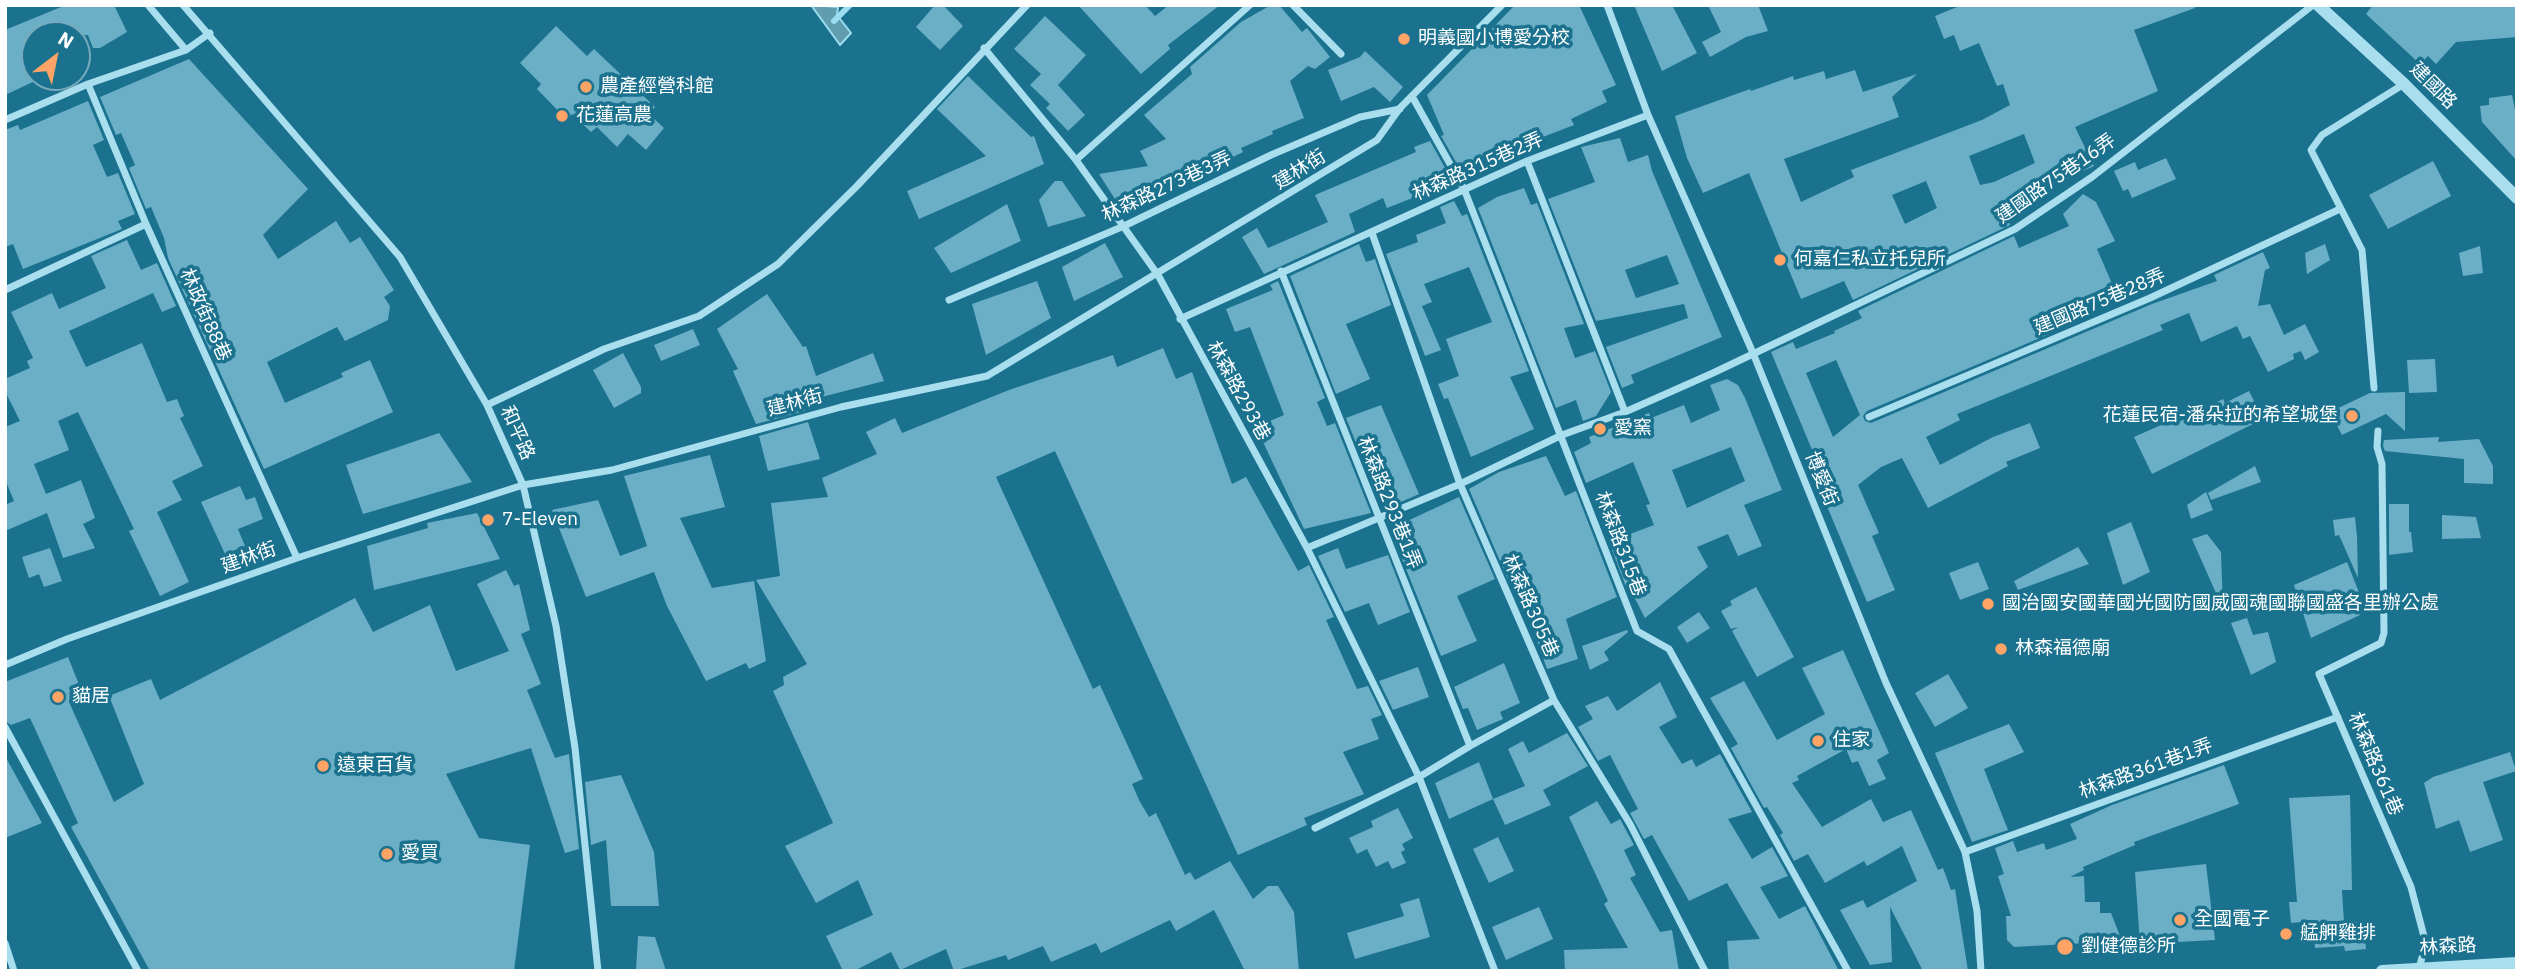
<!DOCTYPE html>
<meta charset="utf-8">
<style>
body{margin:0}
#map{position:relative;width:2522px;height:976px;overflow:hidden;background:#1b728f;font-family:"IBM Plex Sans",sans-serif}
canvas{display:block}
.frame{position:absolute;inset:0;border:7px solid #fff;pointer-events:none}
.north{position:absolute;left:21px;top:21px;width:70px;height:70px;box-sizing:border-box;background:#1b728f;border:2px solid #76aabc;border-radius:50%;rotate:32deg;font-size:19px;font-weight:700;line-height:28px;text-align:center;color:#fff}
.north::after{content:'';display:block;margin:auto;width:24px;height:32px;background:#ffa366;clip-path:polygon(50% 0,100% 100%,50% 72%,0 100%)}
</style>
<div id="map">
<canvas width="2522" height="976"></canvas>
<div class="frame"></div>
<div class="north">N</div>
</div>
<script>
const ctx = document.querySelector('canvas').getContext('2d');
ctx.lineJoin = 'round';
function fill(path, color) { ctx.fillStyle = color; ctx.fill(path, 'evenodd'); }
const poly = rows => new Path2D(rows.map(r => 'M' + r).join(''));
function trace(path, color, width, dash) { ctx.strokeStyle = color; ctx.lineWidth = width; ctx.lineCap = dash ? 'butt' : 'round'; ctx.setLineDash(dash || []); ctx.stroke(path); }
function write(font, color, halo, rows, align = 'center') {
  ctx.font = font + ' "IBM Plex Sans","Noto Sans TC",sans-serif'; ctx.lineWidth = 7; ctx.setLineDash([]); ctx.textBaseline = 'middle'; ctx.strokeStyle = halo; ctx.fillStyle = color; for (const [text, x, y, turn = 0] of rows) {
    ctx.save(); ctx.translate(x, y); ctx.rotate((+turn || 0) * Math.PI / 180); ctx.textAlign = isNaN(turn) ? turn : align; if (halo) ctx.strokeText(text, 0, 0); ctx.fillText(text, 0, 0); ctx.restore();
  }
}
const water = poly([
 [811,5,838,7,837,15,851,33,840,45,811,5]
]);
const stream = poly([
 [834,21,850,5]
]);
const building = poly([
 [66,5,114,5,127,32,100,48,93,48,88,35,35,35,35,81,5,95,5,30],
 [935,5,943,5,963,26,940,50,916,27],
 [1078,5,1145,5,1155,16,1169,5,1220,5,1168,45,1170,49,1141,74],
 [1271,5,1279,5,1302,32,1307,28,1330,57,1315,69,1308,66,1290,81,1304,118,1272,131,1273,134,1241,148,1243,152,1219,164,1217,159,1177,173,1183,180,1118,204,1099,174,1148,166,1140,151,1166,139,1144,115,1192,74,1190,67,1241,22],
 [1515,5,1579,5,1616,85,1602,91,1607,102,1571,119,1574,125,1460,169,1441,136,1444,135,1427,95],
 [1634,5,1672,5,1697,53,1662,71],
 [1708,5,1758,5,1768,31,1746,37,1710,57,1702,42,1721,32],
 [1962,5,2194,5,2195,8,2134,30,2158,91,2075,127,2094,166,2004,208,2010,225,1853,300,1844,281,1801,299,1749,173,1703,193,1687,158,1675,116,1750,89,1751,91,1793,76,1794,80,1824,71,1826,79,1855,70,1863,92,1917,74,1892,97,1899,117,1784,159,1801,202,1854,177,1851,170,1982,120,2010,105,2003,84,1997,86,1979,43,1960,51,1954,35,1944,39,1935,16],
 [2024,134,2035,163,1994,182,1980,185,1969,156],
 [1926,181,1937,208,1905,224,1892,195],
 [2373,5,2517,5,2517,37,2456,42,2436,64,2428,56,2420,64,2366,14],
 [1045,16,1086,55,1058,85,1085,115,1068,131,1046,108,1050,104,1030,85,1041,74,1014,49],
 [556,26,587,56,594,49,655,107,649,114,664,128,646,150,628,134,617,147,597,127,591,132,572,114,566,119,537,89,541,84,520,63],
 [1365,51,1403,87,1390,102,1374,87,1341,101,1328,70,1360,57],
 [189,59,308,189,263,235,278,259,336,221,350,243,360,237,394,290,384,297,390,306,388,320,345,341,337,327,267,362,285,403,343,377,341,373,370,360,393,412,264,469,168,258,164,238,151,207,146,209,129,168,135,165,121,133,116,135,100,97],
 [968,76,1031,137,1034,136,1044,164,919,219,907,191,986,156,937,109],
 [2512,95,2517,119,2517,161,2482,122,2480,106,2489,105,2489,98],
 [88,101,104,140,93,145,107,177,118,173,135,214,118,221,122,229,23,269,13,244,5,247,5,130,18,125,20,130],
 [1620,138,1628,162,1648,155,1652,171,1722,337,1631,375,1634,383,1622,388,1606,347,1688,318,1684,304,1596,321,1548,199,1595,182,1581,147],
 [1667,255,1679,284,1636,298,1625,270],
 [1430,141,1449,175,1444,177,1449,190,1435,196,1433,190,1387,208,1383,198,1349,214,1355,232,1264,274,1242,237,1257,228,1268,248,1328,222,1315,195,1416,152,1414,147],
 [2166,158,2176,179,2132,198,2128,189,2123,191,2114,171,2135,162,2138,170],
 [2433,161,2451,196,2388,229,2369,195],
 [1055,181,1062,181,1086,216,1048,227,1039,200],
 [1524,188,1531,205,1537,203,1584,324,1564,328,1575,358,1595,351,1611,392,1596,416,1583,421,1576,400,1556,408,1478,208,1497,197],
 [2083,194,2096,202,2115,241,2097,249,2113,286,2050,312,2059,330,1867,411,1863,416,1865,421,1871,423,2152,304,2217,281,2214,275,2263,252,2270,268,2265,270,2258,306,2270,304,2284,335,2305,324,2319,352,2305,360,2301,351,2293,354,2294,359,2268,372,2250,336,2243,339,2237,326,2201,342,2189,313,2160,325,2163,330,1957,414,1960,420,1926,437,1940,465,1993,437,2030,423,2040,448,2006,462,2008,466,1928,508,1902,458,1881,467,1858,485,1879,533,1872,536,1895,590,1867,602,1827,506,1843,499,1808,456,1813,452,1771,352,1793,342,1796,349,1835,333,1834,331,1862,318,1858,311,2014,236,2019,248,2069,226,2063,214],
 [1836,360,1860,415,1833,437,1806,373],
 [1454,201,1462,216,1467,214,1529,371,1510,377,1534,429,1471,457,1448,398,1444,399,1438,384,1459,376,1446,339,1492,322,1469,267,1424,284,1432,302,1422,306,1441,350,1425,356,1386,254,1418,242,1416,235,1446,223,1440,207],
 [1007,204,1021,241,951,273,934,248],
 [127,240,141,270,157,263,176,306,162,312,153,293,69,331,86,367,142,343,167,402,177,399,184,416,180,418,203,466,172,481,182,500,157,512,189,582,160,596,129,531,134,529,78,412,58,421,69,450,34,464,46,494,81,480,95,518,83,524,95,548,63,558,47,513,5,531,5,505,14,501,5,479,5,427,20,421,5,391,5,379,30,368,27,361,33,358,11,312,52,293,59,309,106,288,91,256],
 [1105,243,1123,277,1074,301,1062,267],
 [1359,244,1366,262,1375,259,1391,305,1346,324,1370,379,1336,394,1290,276],
 [2325,244,2330,260,2307,274,2305,253],
 [2480,246,2483,273,2463,276,2459,253],
 [1037,281,1051,318,986,355,972,304],
 [1278,281,1325,398,1317,402,1327,426,1335,423,1371,513,1304,529,1256,427,1284,415,1250,327,1235,332,1226,309,1273,290,1270,285],
 [767,294,803,347,806,346,816,376,873,353,884,381,802,402,805,411,756,424,733,371,738,369,717,329],
 [693,329,700,345,661,361,654,345],
 [1163,348,1176,379,1192,372,1232,484,1246,477,1298,571,1309,565,1334,617,1326,620,1357,689,1368,686,1382,715,1371,719,1379,739,1343,752,1364,794,1304,818,1307,825,1238,855,1055,451,996,477,1093,689,1100,685,1143,779,1132,784,1140,802,1149,817,1156,813,1185,875,1190,872,1195,880,1230,861,1253,899,1268,886,1278,886,1294,912,1299,971,1245,971,1214,910,1176,931,1170,920,1101,953,1096,943,1051,962,1043,946,1008,960,1006,955,954,971,946,949,900,970,891,952,854,971,843,971,826,936,873,915,858,880,816,903,785,846,833,823,773,691,784,685,783,677,807,664,756,580,780,576,771,503,828,497,822,478,877,454,866,432,895,418,902,433,1009,390,1113,355,1117,367],
 [623,353,641,387,641,393,614,408,593,370],
 [2435,359,2437,392,2409,393,2407,360],
 [1727,379,1738,385,1745,398,1782,490,1744,505,1762,546,1738,556,1728,534,1697,547,1708,567,1645,618,1631,591,1628,592,1609,542,1654,525,1646,505,1650,504,1633,462,1586,483,1574,452,1591,443,1589,437,1649,413,1651,418,1684,405,1691,423,1720,410,1710,385],
 [1731,447,1745,481,1687,508,1672,470],
 [2249,391,2263,419,2152,474,2134,437,2170,421,2173,425,2223,399,2225,403],
 [2405,392,2405,431,2386,414,2342,435,2330,412,2370,393],
 [1381,405,1419,494,1383,510,1346,418],
 [808,422,820,459,768,471,759,436],
 [439,433,472,482,363,514,346,465],
 [2439,437,2438,442,2479,439,2493,466,2493,484,2464,483,2464,459,2385,451,2383,446,2384,440],
 [710,455,725,507,680,518,712,588,754,581,766,661,749,669,746,663,706,681,667,606,654,572,586,597,552,510,598,500,620,556,647,546,624,476],
 [1546,456,1565,496,1576,491,1617,597,1566,619,1578,659,1547,669,1517,582,1509,582,1469,489,1499,472],
 [2255,466,2261,482,2211,500,2208,493],
 [240,486,246,500,255,497,263,519,238,529,245,546,225,554,201,502],
 [2206,492,2213,510,2191,519,2187,505],
 [1459,497,1495,579,1457,596,1477,641,1441,656,1390,529],
 [2389,504,2409,504,2409,532,2411,532,2413,552,2389,555],
 [477,513,500,559,374,590,367,546,428,528,427,523],
 [2442,515,2476,517,2481,538,2442,539],
 [2355,517,2357,537,2358,578,2339,535,2335,536,2333,520],
 [2131,522,2150,572,2123,585,2107,533],
 [2207,534,2221,552,2223,609,2192,539],
 [2078,547,2089,564,2018,590,2014,581],
 [50,548,62,581,44,587,39,574,29,578,22,557],
 [1338,548,1346,569,1388,555,1410,612,1378,625,1369,603,1345,612,1318,556],
 [1978,562,1989,589,1960,600,1949,573],
 [2347,562,2360,595,2360,615,2311,638,2294,585],
 [506,570,514,586,519,584,530,630,521,634,541,684,527,690,555,758,569,754,579,849,565,853,531,748,446,774,479,838,530,845,514,971,150,971,71,827,78,823,30,718,11,725,5,721,5,682,68,657,84,697,69,702,114,802,144,784,109,696,151,679,160,700,355,598,373,632,430,605,456,671,509,651,477,584],
 [1756,587,1794,657,1757,677,1732,631,1738,627,1731,629,1721,611,1732,605,1730,601],
 [1699,612,1710,628,1687,643,1677,627],
 [2247,618,2253,635,2268,632,2276,662,2251,675,2231,623],
 [1627,630,1628,632,1604,652,1609,660,1590,670,1582,646],
 [1843,650,1889,753,1877,760,1886,779,1869,786,1858,761,1852,763,1846,749,1797,776,1799,780,1792,783,1822,827,1871,799,1883,822,1911,810,1938,870,1943,868,1951,890,1955,889,1968,971,1923,971,1890,907,1892,962,1870,965,1840,910,1863,900,1867,908,1917,881,1902,846,1867,866,1864,861,1825,883,1808,854,1794,861,1780,835,1783,833,1767,807,1764,808,1731,748,1738,744,1710,698,1744,681,1777,740,1825,714,1802,668],
 [1504,663,1520,703,1500,712,1503,719,1477,730,1468,708,1463,709,1454,687],
 [1418,667,1429,697,1393,710,1379,681],
 [1948,674,1968,708,1935,727,1915,693],
 [1660,682,1677,717,1659,727,1682,764,1692,759,1696,767,1720,754,1752,812,1728,819,1752,859,1772,847,1788,876,1760,887,1779,919,1805,906,1839,971,1729,971,1727,941,1760,939,1727,883,1689,901,1652,835,1644,839,1630,813,1638,809,1610,755,1598,761,1578,727,1593,719,1585,706,1608,696,1617,711],
 [2009,724,2024,752,1984,769,2008,830,1972,842,1935,753],
 [1567,733,1588,766,1543,790,1551,805,1505,825,1493,799,1525,786,1508,749,1523,741,1529,753],
 [2510,752,2516,771,2483,782,2503,840,2470,852,2459,820,2436,829,2424,783,2433,777],
 [5,756,42,823,5,838],
 [1479,762,1493,799,1449,819,1435,783],
 [2224,765,2239,804,2134,842,2135,845,2083,867,2084,870,2070,877,2084,876,2085,902,2100,902,2100,913,2111,913,2122,941,2014,947,2007,940,2006,916,2011,916,1998,876,2004,874,1995,848,2013,841,2017,852,2044,843,2046,850,2077,839,2070,824,2112,805],
 [621,775,654,852,659,906,611,906,606,840,591,845,585,782],
 [2350,795,2352,890,2342,890,2344,923,2363,921,2366,949,2345,951,2344,946,2315,948,2313,921,2291,923,2289,902,2297,902,2289,798],
 [1597,801,1611,824,1620,819,1634,845,1624,850,1636,875,1630,878,1660,932,1672,930,1679,971,1565,971,1564,950,1628,948,1604,904,1608,901,1569,817],
 [1398,808,1413,838,1402,844,1405,850,1401,852,1406,863,1392,869,1388,861,1376,867,1367,849,1357,854,1349,838,1373,827,1371,821],
 [1498,837,1514,871,1489,883,1473,849],
 [2206,864,2215,940,2140,944,2135,872],
 [1419,898,1430,937,1355,959,1347,933,1404,916,1400,904],
 [1539,907,1553,939,1506,960,1492,927],
 [638,936,655,937,666,971,636,971]
]);
const minor = poly([
 [148,5,186,50],
 [183,5,400,257,487,405,523,485,556,626,575,748,598,971],
 [1293,5,1341,54],
 [1607,5,1648,115,1753,353,1886,683,1965,852,1977,911,1981,971],
 [984,48,1076,160,1158,275,1307,548,1419,777,1495,971],
 [88,84,146,224,297,558],
 [1413,98,1464,189,1637,631,1669,649,1848,971],
 [5,120,88,84,186,50,210,33],
 [1076,160,1250,5],
 [1527,161,1625,412],
 [1372,233,1460,484,1554,700,1630,824,1705,971],
 [1281,271,1470,746],
 [5,290,146,224],
 [949,300,1124,226,1271,155,1360,117,1400,109],
 [1180,319,1527,161,1648,115],
 [2374,388,2362,250,2311,150,2322,135,2404,84],
 [487,405,604,349,699,316,778,264,857,186,1027,5],
 [1869,417,2150,298,2340,209],
 [2378,431,2377,447,2382,464,2384,633,2381,643,2319,674,2411,887,2426,944,2419,968],
 [1307,548,1460,484,1562,435,1625,412,1713,373,2015,229,2092,177,2313,5],
 [5,665,67,639,297,558,523,485,612,470,841,407,987,376,1377,140,1400,108,1502,5],
 [5,727,138,971],
 [1315,828,1419,777,1470,746,1554,700],
 [1965,852,2338,717],
 [5,943,14,971]
]);
const tertiary = poly([
 [2318,5,2404,84,2517,198],
 [2382,971,2517,963]
]);
const markers = [
 [1404,39,7,"#ffa366"],
 [586,87,7,"#ffa366"],
 [562,116,7,"#ffa366"],
 [1780,260,7,"#ffa366"],
 [2352,416,7,"#ffa366"],
 [1600,429,7,"#ffa366"],
 [488,520,7,"#ffa366"],
 [1988,604,7,"#ffa366"],
 [2001,649,7,"#ffa366"],
 [58,697,7,"#ffa366"],
 [1818,741,7,"#ffa366"],
 [323,766,7,"#ffa366"],
 [387,854,7,"#ffa366"],
 [2180,920,7,"#ffa366"],
 [2286,934,7,"#ffa366"],
 [2065,947,9,"#ffa366"]
];
const poiNames = [
 ["明義國小博愛分校",1418,39],
 ["農產經營科館",600,87],
 ["花蓮高農",576,116],
 ["何嘉仁私立托兒所",1794,260],
 ["花蓮民宿-潘朵拉的希望城堡",2338,416,"right"],
 ["愛窯",1614,429],
 ["7-Eleven",502,520],
 ["國治國安國華國光國防國威國魂國聯國盛各里辦公處",2002,604],
 ["林森福德廟",2015,649],
 ["貓居",72,697],
 ["住家",1832,741],
 ["遠東百貨",337,766],
 ["愛買",401,854],
 ["全國電子",2194,920],
 ["艋舺雞排",2300,934],
 ["劉健德診所",2081,947]
];
const streetNames = [
 ["建國路",2433,86,45],
 ["林森路315巷2弄",1478,167,-24],
 ["建林街",1300,170,-32],
 ["建國路75巷16弄",2056,179,-35],
 ["林森路273巷3弄",1167,187,-25],
 ["建國路75巷28弄",2100,302,-23],
 ["林政街88巷",205,315,66],
 ["林森路293巷",1238,391,61],
 ["建林街",795,403,-15],
 ["和平路",517,433,66],
 ["博愛街",1821,479,68],
 ["林森路293巷1弄",1389,503,68],
 ["林森路315巷",1620,544,69],
 ["建林街",249,558,-20],
 ["林森路305巷",1530,606,66],
 ["林森路361巷",2375,764,67],
 ["林森路361巷1弄",2146,769,-20],
 ["林森路",2448,947,-3]
];
fill(water, '#619caf');
trace(water, '#9cddf0', 2);
trace(stream, '#9cddf0', 6);
fill(building, '#6aafc6');
trace(minor, '#a9deee', 7);
trace(tertiary, '#a9deee', 12);
for (const [x, y, r, color] of markers) { const dot = new Path2D(); dot.arc(x, y, r, 0, 2 * Math.PI); ctx.fillStyle = color; ctx.fill(dot); trace(dot, '#1b728f', 2.5); }
write('19px', '#fff', '#1b728f', poiNames, 'left');
write('19px', '#fff', '#1b728f', streetNames);
</script>
